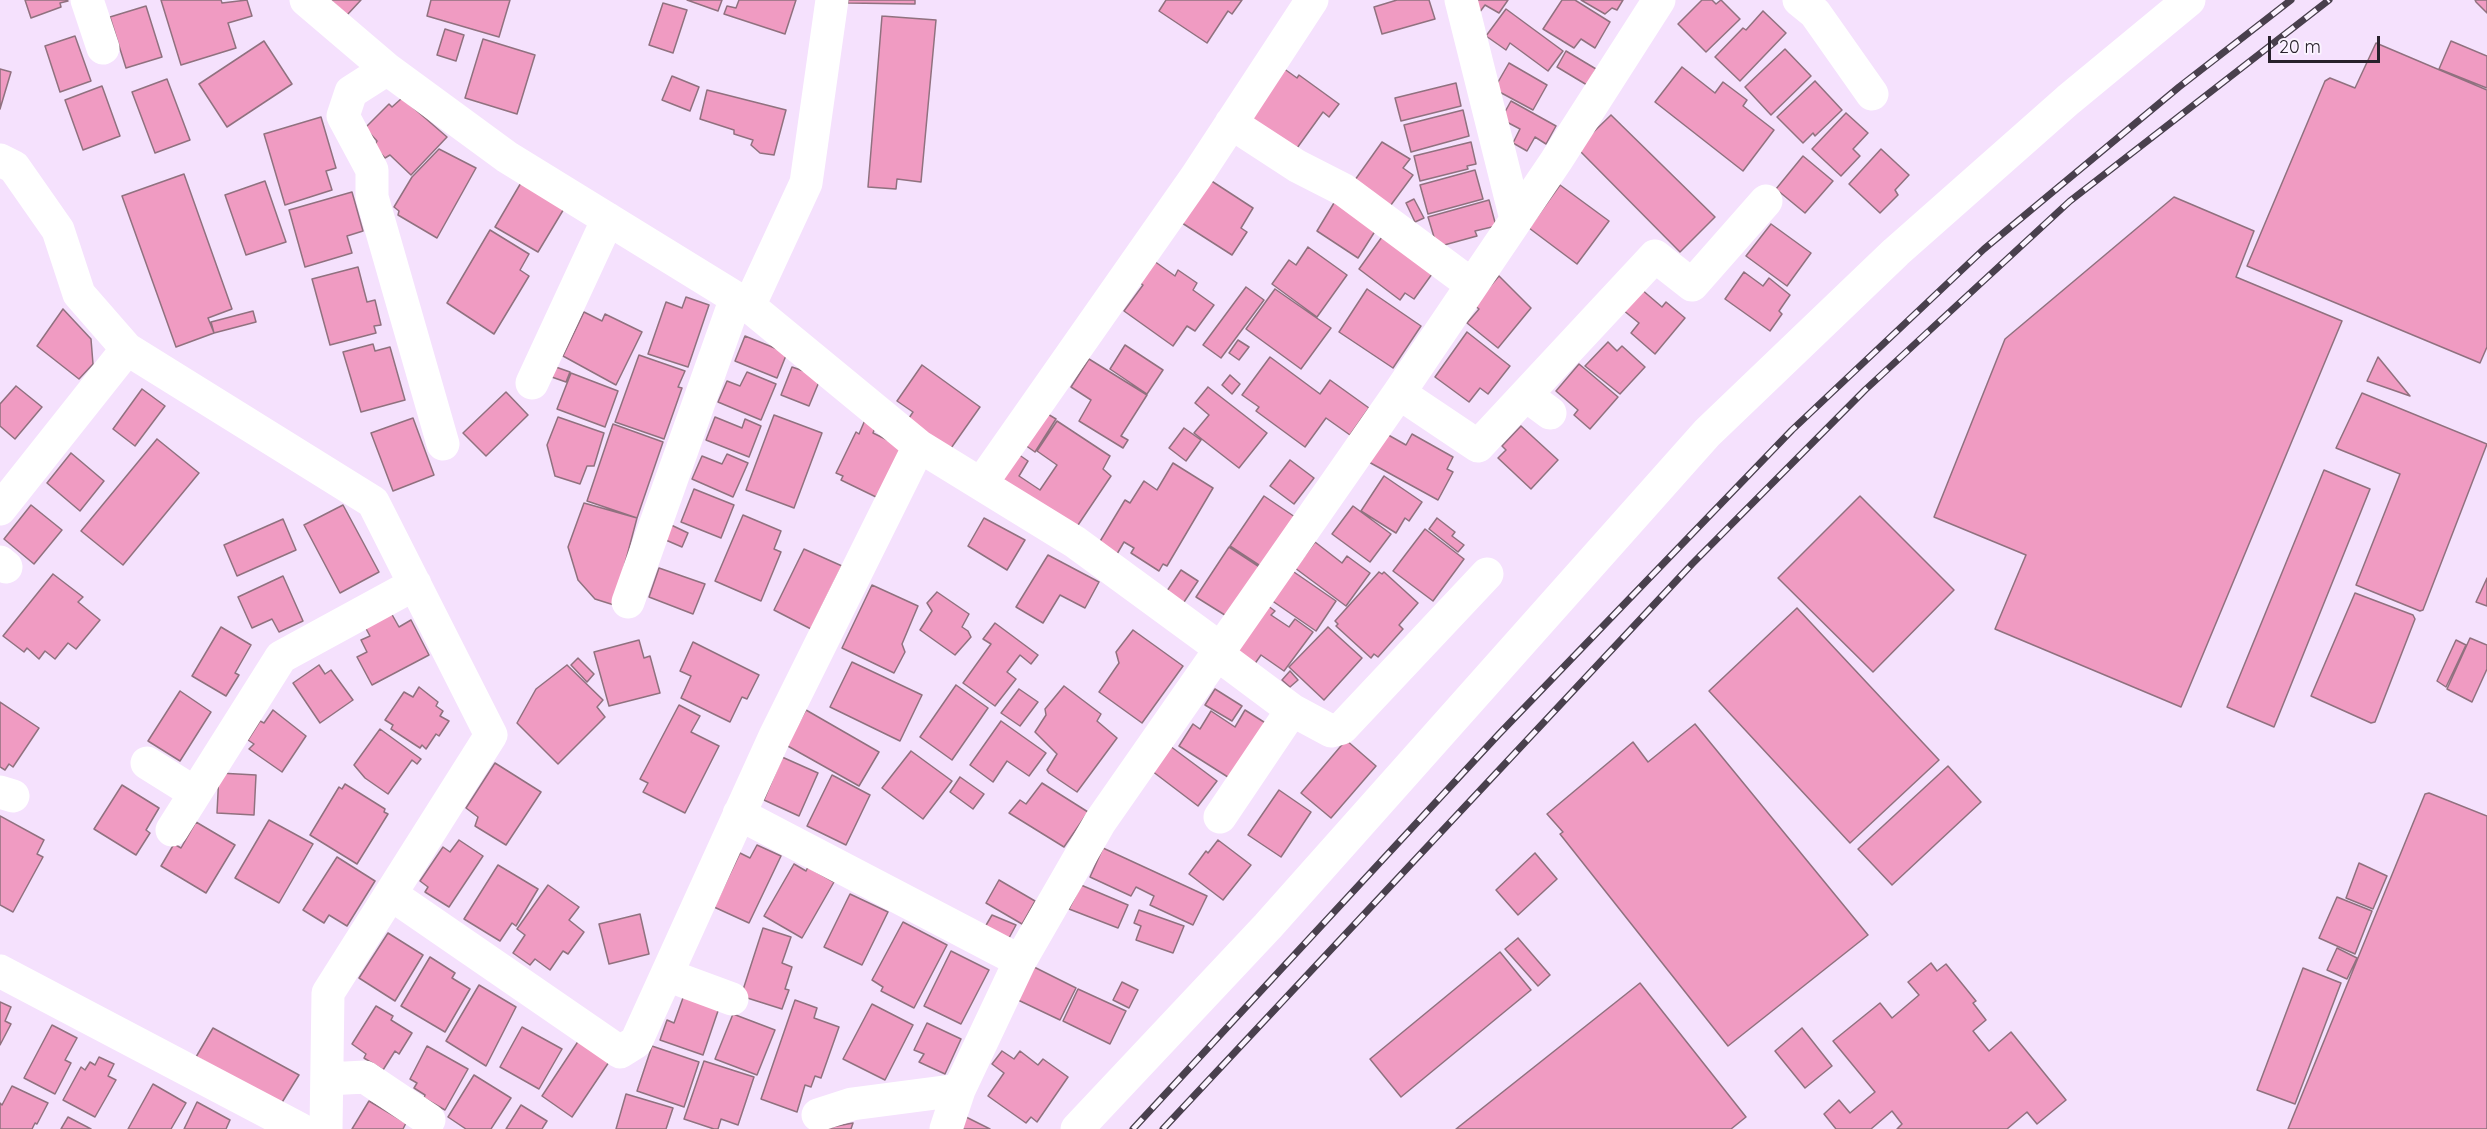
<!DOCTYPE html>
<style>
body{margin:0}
#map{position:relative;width:2487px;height:1129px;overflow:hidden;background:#f5e1fd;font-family:Quicksand,sans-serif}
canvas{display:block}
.scale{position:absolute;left:2268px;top:36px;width:112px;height:27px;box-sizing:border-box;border:3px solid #28212b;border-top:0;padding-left:8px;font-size:18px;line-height:21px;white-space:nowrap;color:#28212b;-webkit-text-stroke:4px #fbf3ff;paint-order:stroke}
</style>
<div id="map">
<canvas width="2487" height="1129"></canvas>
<div class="scale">20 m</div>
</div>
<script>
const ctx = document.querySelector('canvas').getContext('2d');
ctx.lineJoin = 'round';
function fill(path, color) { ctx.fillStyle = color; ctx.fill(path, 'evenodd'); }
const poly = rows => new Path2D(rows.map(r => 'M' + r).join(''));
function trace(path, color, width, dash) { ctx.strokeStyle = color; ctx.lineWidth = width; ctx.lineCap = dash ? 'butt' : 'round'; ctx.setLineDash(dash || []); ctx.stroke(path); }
const building = poly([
 [25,0,67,0,68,1,60,3,61,7,31,18,25,0],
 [161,0,221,0,222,3,247,0,252,16,228,23,236,48,181,65,161,0],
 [330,0,361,0,347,15,330,0],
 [431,0,510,0,499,37,427,16,431,0],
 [687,0,722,0,718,11,687,0],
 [739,0,796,0,785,34,724,14,727,6,736,8,739,0],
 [848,0,915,0,915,4,848,3,848,0],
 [1166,0,1242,0,1232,14,1228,11,1207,43,1159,11,1166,0],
 [1397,0,1429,0,1435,19,1382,34,1374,7,1397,0],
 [1470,0,1508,0,1499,13,1485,5,1479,13,1470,0],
 [1562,0,1575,0,1610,22,1595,48,1581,39,1574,48,1543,29,1562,0],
 [1581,0,1623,0,1617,10,1612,8,1605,14,1581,0],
 [1702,0,1712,0,1716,4,1721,0,1740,19,1706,52,1678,24,1702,0],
 [2475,0,2487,0,2487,13,2476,2,2475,0],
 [663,3,687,10,673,53,649,45,663,3],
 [146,6,162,57,126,68,110,17,146,6],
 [1506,9,1563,51,1548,71,1510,43,1506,50,1486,36,1506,9],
 [1763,11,1786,33,1740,81,1715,57,1743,28,1746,30,1763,11],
 [882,16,936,20,921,182,897,179,896,189,868,187,882,16],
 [445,29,464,35,456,61,437,55,445,29],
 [75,36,91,81,60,92,45,46,75,36],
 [483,39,535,55,517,114,465,98,483,39],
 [264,41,292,84,227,127,199,84,264,41],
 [2451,41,2487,56,2487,88,2439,69,2451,41],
 [2376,43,2487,90,2487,347,2480,363,2247,266,2325,81,2330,78,2355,88,2376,43],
 [1785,49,1811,76,1771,115,1745,87,1785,49],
 [1566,51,1596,69,1587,85,1557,67,1566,51],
 [1509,63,1547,85,1533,110,1494,89,1509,63],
 [1682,67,1715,93,1723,82,1747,100,1743,106,1774,130,1743,171,1655,102,1682,67],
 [1283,68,1297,78,1299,75,1339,104,1329,117,1323,112,1292,155,1248,116,1283,68],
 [0,69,11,72,0,109,0,69],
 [672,76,699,87,690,111,662,100,672,76],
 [167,79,190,140,155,153,132,92,167,79],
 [1815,81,1842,110,1815,136,1813,133,1803,143,1777,117,1815,81],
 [1456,83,1461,106,1401,121,1395,98,1456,83],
 [102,86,120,136,83,150,65,100,102,86],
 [707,90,786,110,774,155,760,153,751,145,753,140,734,134,734,130,700,119,707,90],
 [402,98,447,137,411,175,390,155,385,158,374,146,377,141,365,128,389,104,392,107,402,98],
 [1511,101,1556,126,1546,144,1535,137,1527,151,1513,143,1520,129,1501,119,1511,101],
 [1463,110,1469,136,1411,152,1404,125,1463,110],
 [1846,113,1868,133,1853,149,1860,156,1841,176,1812,149,1846,113],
 [1611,115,1715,217,1680,252,1577,148,1611,115],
 [321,117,336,168,326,171,332,190,285,205,264,134,321,117],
 [1382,142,1410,159,1403,168,1413,175,1385,213,1350,187,1382,142],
 [1471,142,1476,164,1467,166,1468,169,1420,181,1414,156,1471,142],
 [439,149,476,168,437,238,398,215,399,211,394,207,412,177,439,149],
 [1881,149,1909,175,1895,190,1898,195,1880,213,1849,184,1881,149],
 [1803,156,1833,181,1805,213,1776,189,1803,156],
 [1475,170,1483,199,1428,214,1420,185,1475,170],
 [184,174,232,309,208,318,214,333,176,347,122,196,184,174],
 [1210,180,1253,208,1241,228,1247,232,1232,255,1182,223,1210,180],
 [265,181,286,242,246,255,225,195,265,181],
 [522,181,565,207,538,252,495,227,522,181],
 [1560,185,1609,221,1577,264,1529,228,1560,185],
 [352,192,363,231,347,236,352,253,305,267,289,210,352,192],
 [2174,197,2254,231,2236,277,2342,321,2181,707,1995,629,2026,555,1934,517,2005,339,2174,197],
 [1337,198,1379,225,1358,258,1317,231,1337,198],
 [1414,199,1424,218,1415,222,1406,203,1414,199],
 [1489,200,1496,226,1475,231,1477,236,1437,247,1428,217,1489,200],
 [1771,224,1811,253,1787,286,1746,256,1771,224],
 [490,230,529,254,520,270,529,276,494,334,447,303,490,230],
 [1387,230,1437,267,1414,299,1405,293,1400,300,1359,269,1387,230],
 [1308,247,1347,275,1317,317,1272,284,1289,260,1296,265,1308,247],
 [1154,261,1175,276,1178,270,1197,283,1193,290,1214,305,1195,331,1187,326,1173,346,1124,311,1143,285,1139,282,1154,261],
 [358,267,367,302,375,300,381,325,374,326,376,333,330,345,312,279,358,267],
 [1744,272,1763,286,1769,278,1790,295,1779,311,1782,314,1770,331,1725,299,1744,272],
 [1499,276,1531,308,1498,348,1467,323,1479,309,1474,305,1499,276],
 [1246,287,1264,300,1221,358,1203,345,1246,287],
 [1275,289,1331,328,1301,369,1246,329,1275,289],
 [1367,289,1421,326,1393,368,1339,332,1367,289],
 [1641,289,1662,307,1666,302,1685,318,1655,354,1631,333,1639,323,1623,310,1641,289],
 [686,297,709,305,688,367,648,354,666,302,682,308,686,297],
 [63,309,91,339,93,364,79,379,37,346,63,309],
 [253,311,256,322,214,333,211,322,253,311],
 [584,312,602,321,605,314,642,332,616,385,563,356,584,312],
 [1467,332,1510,366,1488,394,1480,388,1469,402,1435,377,1467,332],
 [745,336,787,353,777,378,735,361,745,336],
 [1238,340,1249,347,1239,360,1229,353,1238,340],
 [1608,342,1617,351,1622,346,1645,367,1620,394,1585,366,1608,342],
 [373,344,375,351,390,347,405,400,361,412,343,352,373,344],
 [1125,345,1163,370,1147,394,1110,369,1125,345],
 [639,355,685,371,678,387,682,388,664,439,615,422,639,355],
 [1270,357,1320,394,1330,380,1369,408,1350,435,1326,418,1305,447,1256,411,1259,407,1242,395,1270,357],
 [2378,357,2410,396,2367,381,2378,357],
 [1089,359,1147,395,1121,436,1128,440,1123,448,1079,421,1091,400,1071,387,1089,359],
 [1579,364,1618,397,1590,429,1574,415,1578,410,1556,391,1579,364],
 [550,365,570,372,566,382,546,375,550,365],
 [922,365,980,407,949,451,907,421,913,412,897,401,922,365],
 [792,367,821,377,809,406,781,395,792,367],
 [747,372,776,384,761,420,718,402,727,381,740,386,747,372],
 [571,373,618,391,605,427,557,409,571,373],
 [1230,375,1240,384,1232,394,1222,385,1230,375],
 [16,386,42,407,15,439,0,426,0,404,16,386],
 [1208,387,1267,433,1239,468,1194,433,1209,415,1195,403,1208,387],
 [142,389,165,406,135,446,113,429,142,389],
 [506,392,528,415,486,456,463,433,506,392],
 [2362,393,2487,444,2423,610,2420,611,2356,585,2400,474,2336,448,2362,393],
 [1046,413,1056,419,1035,452,1025,445,1046,413],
 [774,415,822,433,794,508,746,490,774,415],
 [558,417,604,433,594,466,587,466,580,484,555,476,547,445,558,417],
 [715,417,742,428,745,419,761,426,749,457,706,440,715,417],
 [413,418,434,475,393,491,371,433,413,418],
 [865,420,876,425,873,433,906,449,876,497,841,480,843,476,836,473,856,432,859,434,865,420],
 [1057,421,1110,456,1103,469,1111,476,1074,531,996,480,1015,452,1028,461,1019,476,1040,490,1057,465,1037,451,1057,421],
 [613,424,663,442,637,518,587,501,613,424],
 [1521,426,1558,460,1531,489,1498,458,1506,450,1502,446,1521,426],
 [1184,428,1201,440,1186,461,1169,448,1184,428],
 [1383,432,1406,445,1412,434,1453,457,1447,469,1453,472,1438,500,1367,461,1383,432],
 [157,439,199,473,123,565,81,531,157,439],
 [71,453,104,481,80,511,47,483,71,453],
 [727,454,748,463,733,497,692,479,702,456,722,464,727,454],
 [1290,460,1314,478,1294,504,1270,486,1290,460],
 [1173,463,1213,488,1167,566,1163,564,1159,571,1131,553,1134,548,1124,542,1117,554,1099,543,1125,500,1130,503,1144,481,1157,490,1173,463],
 [2324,470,2370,489,2274,727,2227,707,2324,470],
 [1384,476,1422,502,1409,521,1405,518,1396,533,1361,511,1384,476],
 [694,489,734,505,721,538,681,522,694,489],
 [1264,496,1295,517,1262,567,1230,546,1264,496],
 [1860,496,1954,590,1873,672,1778,578,1860,496],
 [584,503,637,518,614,605,595,599,578,580,568,547,584,503],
 [31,505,62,530,34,564,4,539,31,505],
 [343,505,379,572,340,593,304,525,343,505],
 [1353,506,1391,534,1370,562,1332,534,1353,506],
 [743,515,781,531,774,549,781,552,761,601,715,581,743,515],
 [984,518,1025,540,1007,570,968,546,984,518],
 [1437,518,1455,532,1452,536,1464,545,1458,552,1429,529,1437,518],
 [283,519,296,550,237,576,224,545,283,519],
 [667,523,688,533,682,547,661,538,667,523],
 [1425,529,1464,559,1433,601,1393,571,1425,529],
 [1315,542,1342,563,1347,556,1370,573,1346,606,1295,568,1315,542],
 [1229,547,1261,568,1228,617,1196,597,1229,547],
 [804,549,842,566,811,629,774,610,804,549],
 [1048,555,1099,582,1085,608,1060,595,1043,623,1016,607,1048,555],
 [659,568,705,584,693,614,649,597,659,568],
 [1181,570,1198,581,1182,605,1165,594,1181,570],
 [1291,570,1336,601,1316,631,1271,600,1291,570],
 [1379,572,1382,574,1384,572,1418,603,1399,625,1403,629,1378,657,1374,654,1371,658,1336,626,1338,624,1335,621,1379,572],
 [53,574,83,597,78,602,100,620,76,649,68,643,55,659,45,651,39,659,27,648,24,652,3,636,53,574],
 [283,576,303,621,279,632,272,619,252,628,238,597,283,576],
 [2487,578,2487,606,2476,602,2487,578],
 [872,585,918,606,902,644,905,652,894,673,842,648,872,585],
 [937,592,969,614,962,627,968,631,971,637,955,655,920,630,932,611,927,603,937,592],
 [2355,593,2413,615,2415,619,2375,722,2371,723,2311,696,2355,593],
 [1264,603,1275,611,1271,615,1289,627,1295,619,1313,632,1284,671,1261,655,1254,665,1236,652,1264,603],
 [1797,608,1939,760,1850,843,1709,691,1797,608],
 [390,611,399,627,411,620,429,655,372,685,357,657,367,652,361,640,370,636,364,625,390,611],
 [995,623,1038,655,1031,664,1020,655,1007,672,1016,679,995,706,963,683,991,644,983,639,995,623],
 [221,627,251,645,235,673,239,675,226,696,192,676,221,627],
 [1328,627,1362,658,1324,700,1289,667,1328,627],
 [1133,630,1183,666,1142,723,1099,692,1119,663,1116,652,1133,630],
 [2470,638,2487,645,2487,669,2472,702,2447,689,2470,638],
 [639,640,644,658,650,656,660,693,609,706,594,652,639,640],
 [2456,640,2466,645,2446,687,2437,681,2456,640],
 [693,642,759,675,747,699,742,697,730,722,681,698,691,676,680,671,693,642],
 [578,658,594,674,587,682,571,665,578,658],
 [852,662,922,695,900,741,830,707,852,662],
 [319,665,325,674,331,670,353,700,320,723,293,683,319,665],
 [567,665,603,700,597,707,605,717,558,764,517,723,536,689,567,665],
 [1290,671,1298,680,1290,687,1282,680,1290,671],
 [956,685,988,708,952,760,920,737,956,685],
 [1064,686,1101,714,1097,721,1117,738,1077,792,1049,773,1047,770,1057,754,1035,732,1046,715,1045,709,1064,686],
 [419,687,438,702,436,706,443,711,440,716,449,721,439,736,436,734,426,749,422,745,420,748,391,729,393,725,385,720,404,692,413,697,419,687],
 [1019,689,1038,702,1020,726,1001,713,1019,689],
 [1215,689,1242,706,1232,721,1205,705,1215,689],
 [180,691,211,712,180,761,148,741,180,691],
 [0,702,39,728,13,767,9,764,5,770,0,767,0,702],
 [679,705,700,716,691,732,719,746,685,813,643,792,648,783,640,779,679,705],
 [273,710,306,736,282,772,249,749,254,744,248,740,260,721,264,723,273,710],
 [806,710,879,752,859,786,786,745,806,710],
 [1245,710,1267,724,1231,779,1179,746,1193,724,1200,729,1211,711,1235,727,1245,710],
 [1001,721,1046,753,1029,776,1007,761,993,782,970,765,1001,721],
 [1695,724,1868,935,1728,1046,1560,834,1563,832,1547,814,1633,742,1648,762,1695,724],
 [380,729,421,759,417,764,412,760,388,794,365,778,354,765,380,729],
 [1346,740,1376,766,1331,818,1301,793,1346,740],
 [1170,746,1217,781,1198,806,1152,771,1170,746],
 [911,751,952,781,923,819,882,788,911,751],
 [782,757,818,773,799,816,764,800,782,757],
 [495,763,541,792,506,845,475,826,478,817,466,808,495,763],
 [1948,766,1981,802,1892,885,1858,849,1948,766],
 [219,773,256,775,254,815,217,813,219,773],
 [832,775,870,795,846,845,807,826,832,775],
 [960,777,984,794,973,809,950,792,960,777],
 [1042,783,1088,812,1064,847,1009,813,1020,800,1026,804,1042,783],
 [345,784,385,809,384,812,388,814,357,864,310,835,339,787,342,789,345,784],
 [122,785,159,808,146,830,150,833,136,855,94,829,122,785],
 [1279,790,1311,812,1281,857,1248,835,1279,790],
 [2429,793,2487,816,2487,1129,2288,1129,2425,794,2429,793],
 [0,816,44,840,37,854,43,857,13,912,0,905,0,816],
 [269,820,313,844,279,903,235,878,269,820],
 [196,822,235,845,206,893,161,866,174,844,181,848,196,822],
 [459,840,483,856,449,907,425,892,428,887,420,881,443,847,450,852,459,840],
 [1218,840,1251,865,1223,900,1189,874,1206,851,1208,853,1218,840],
 [757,845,781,856,749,923,714,907,740,853,750,858,757,845],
 [1103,848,1207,896,1193,925,1150,905,1154,896,1136,887,1131,896,1090,877,1103,848],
 [1535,853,1557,879,1518,915,1496,890,1535,853],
 [337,857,375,881,347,926,329,915,324,923,303,910,337,857],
 [2359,863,2387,876,2373,909,2346,898,2359,863],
 [794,864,806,871,808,867,834,882,802,938,764,916,794,864],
 [498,865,538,889,516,926,512,923,500,941,464,919,498,865],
 [999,880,1035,901,1022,924,986,903,999,880],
 [548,885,579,907,569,920,584,932,568,954,563,951,550,970,535,959,530,965,513,953,525,935,517,929,548,885],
 [1081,885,1128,905,1118,928,1069,909,1081,885],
 [850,894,888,912,862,965,824,947,850,894],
 [2337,897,2372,911,2355,954,2319,938,2337,897],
 [1139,910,1184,926,1173,953,1136,940,1141,926,1134,923,1139,910],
 [640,914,649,954,609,964,599,924,640,914],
 [992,915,1016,925,1009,938,985,927,992,915],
 [903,922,947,945,914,1008,881,991,883,987,872,980,903,922],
 [763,928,791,937,782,963,792,967,785,989,789,990,782,1009,741,996,763,928],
 [388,933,423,955,395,1001,359,978,388,933],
 [1518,938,1550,975,1538,986,1505,949,1518,938],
 [2337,948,2357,958,2347,979,2327,970,2337,948],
 [951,951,989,970,961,1024,924,1006,951,951],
 [1500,952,1531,990,1401,1097,1370,1059,1500,952],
 [430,957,455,973,452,978,470,989,445,1032,401,1006,430,957],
 [1931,963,1937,971,1946,964,1976,1001,1973,1003,1986,1020,1973,1031,1989,1051,2011,1032,2066,1100,2037,1124,2027,1112,2007,1129,1897,1129,1902,1124,1892,1111,1871,1129,1836,1129,1824,1114,1839,1100,1850,1113,1875,1092,1833,1041,1880,1003,1892,1018,1919,995,1908,982,1931,963],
 [1034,967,1076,988,1060,1020,1018,1000,1034,967],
 [2303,968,2341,983,2295,1104,2257,1090,2303,968],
 [1122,982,1138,990,1129,1008,1113,1000,1122,982],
 [1640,983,1746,1117,1731,1129,1456,1129,1640,983],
 [479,985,516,1007,486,1066,446,1041,479,985],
 [1078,989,1126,1011,1110,1044,1063,1021,1078,989],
 [684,995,719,1008,703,1055,660,1040,667,1020,674,1023,684,995],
 [795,1000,817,1008,814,1018,839,1027,821,1078,815,1076,811,1087,805,1085,797,1112,761,1099,795,1000],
 [0,1002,11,1007,5,1021,11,1024,0,1045,0,1002],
 [872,1004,913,1025,885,1080,843,1059,872,1004],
 [376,1006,393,1016,391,1020,412,1033,399,1054,395,1051,383,1070,364,1058,366,1054,352,1044,376,1006],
 [733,1014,775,1030,757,1075,715,1059,733,1014],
 [927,1023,961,1039,945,1074,919,1062,924,1054,914,1050,927,1023],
 [52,1025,77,1038,65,1060,71,1063,55,1094,24,1078,52,1025],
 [522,1027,562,1049,539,1089,500,1067,522,1027],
 [213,1028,299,1075,281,1104,196,1057,213,1028],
 [1802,1028,1832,1066,1805,1088,1775,1051,1802,1028],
 [579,1040,609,1062,572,1117,542,1096,579,1040],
 [427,1046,468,1069,445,1110,424,1098,425,1095,414,1088,417,1083,410,1079,427,1046],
 [652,1046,699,1062,684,1107,637,1091,652,1046],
 [1002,1051,1014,1059,1020,1051,1038,1065,1043,1059,1068,1077,1037,1122,1031,1117,1026,1123,988,1096,1004,1073,992,1064,1002,1051],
 [99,1057,114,1064,108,1076,116,1080,95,1117,63,1100,81,1067,85,1070,90,1062,95,1065,99,1057],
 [704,1061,754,1077,738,1125,721,1119,718,1129,714,1129,684,1119,704,1061],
 [474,1075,511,1098,491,1129,466,1129,448,1117,474,1075],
 [153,1084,186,1103,171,1129,128,1129,153,1084],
 [12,1086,48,1103,37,1124,35,1123,32,1129,0,1129,0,1103,2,1105,12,1086],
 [626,1094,673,1108,666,1129,616,1129,626,1094],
 [369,1101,406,1123,403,1129,352,1129,369,1101],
 [197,1102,230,1120,226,1129,184,1129,197,1102],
 [521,1105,547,1121,542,1129,506,1129,521,1105],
 [68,1117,91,1129,61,1129,68,1117],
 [966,1117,990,1129,960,1129,966,1117],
 [853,1123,851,1129,821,1129,853,1123]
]);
const street = poly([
 [87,0,103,48],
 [306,0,387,69,507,157,749,306,919,446,1075,542,1221,649],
 [1461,0,1516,219],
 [1799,0,1815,13,1872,94],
 [387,69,351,92,343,116,372,170,372,197,443,444],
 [1231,123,1297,166,1344,190,1472,285],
 [0,160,14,167,58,230,79,294,127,349,373,502,491,735,328,993,326,1129],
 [749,306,806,183,832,0],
 [532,383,608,219],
 [1399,393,1478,446,1655,256,1692,285,1766,201],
 [1527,396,1550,413],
 [981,484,1196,177,1312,0],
 [0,509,127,349],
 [0,562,6,567],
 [628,602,736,298],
 [1217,654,1292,710,1331,731,1342,728,1487,574],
 [147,763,195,793],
 [0,792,13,796],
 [739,814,1020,961],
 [1220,817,1292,710],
 [172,830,281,657,415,584],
 [392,895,620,1052,636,1042,775,736,919,446],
 [0,971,300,1129],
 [667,975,732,999],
 [327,1079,365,1077,429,1120],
 [818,1115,852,1104,959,1090],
 [946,1129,959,1090,1020,961,1100,822,1399,393,1556,161,1659,0],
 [1077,1129,1268,926,1707,433,1896,252,2068,100,2189,0]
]);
const rail = poly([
 [1133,1129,1499,734,1792,430,1984,249,2179,87,2291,0],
 [1163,1129,1692,564,1865,390,2070,201,2329,0]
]);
fill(building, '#f09bc2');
trace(building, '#90717f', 1.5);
trace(street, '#fff', 33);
trace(rail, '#49404d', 7);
trace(rail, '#fbf3ff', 4.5, [14]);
</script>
